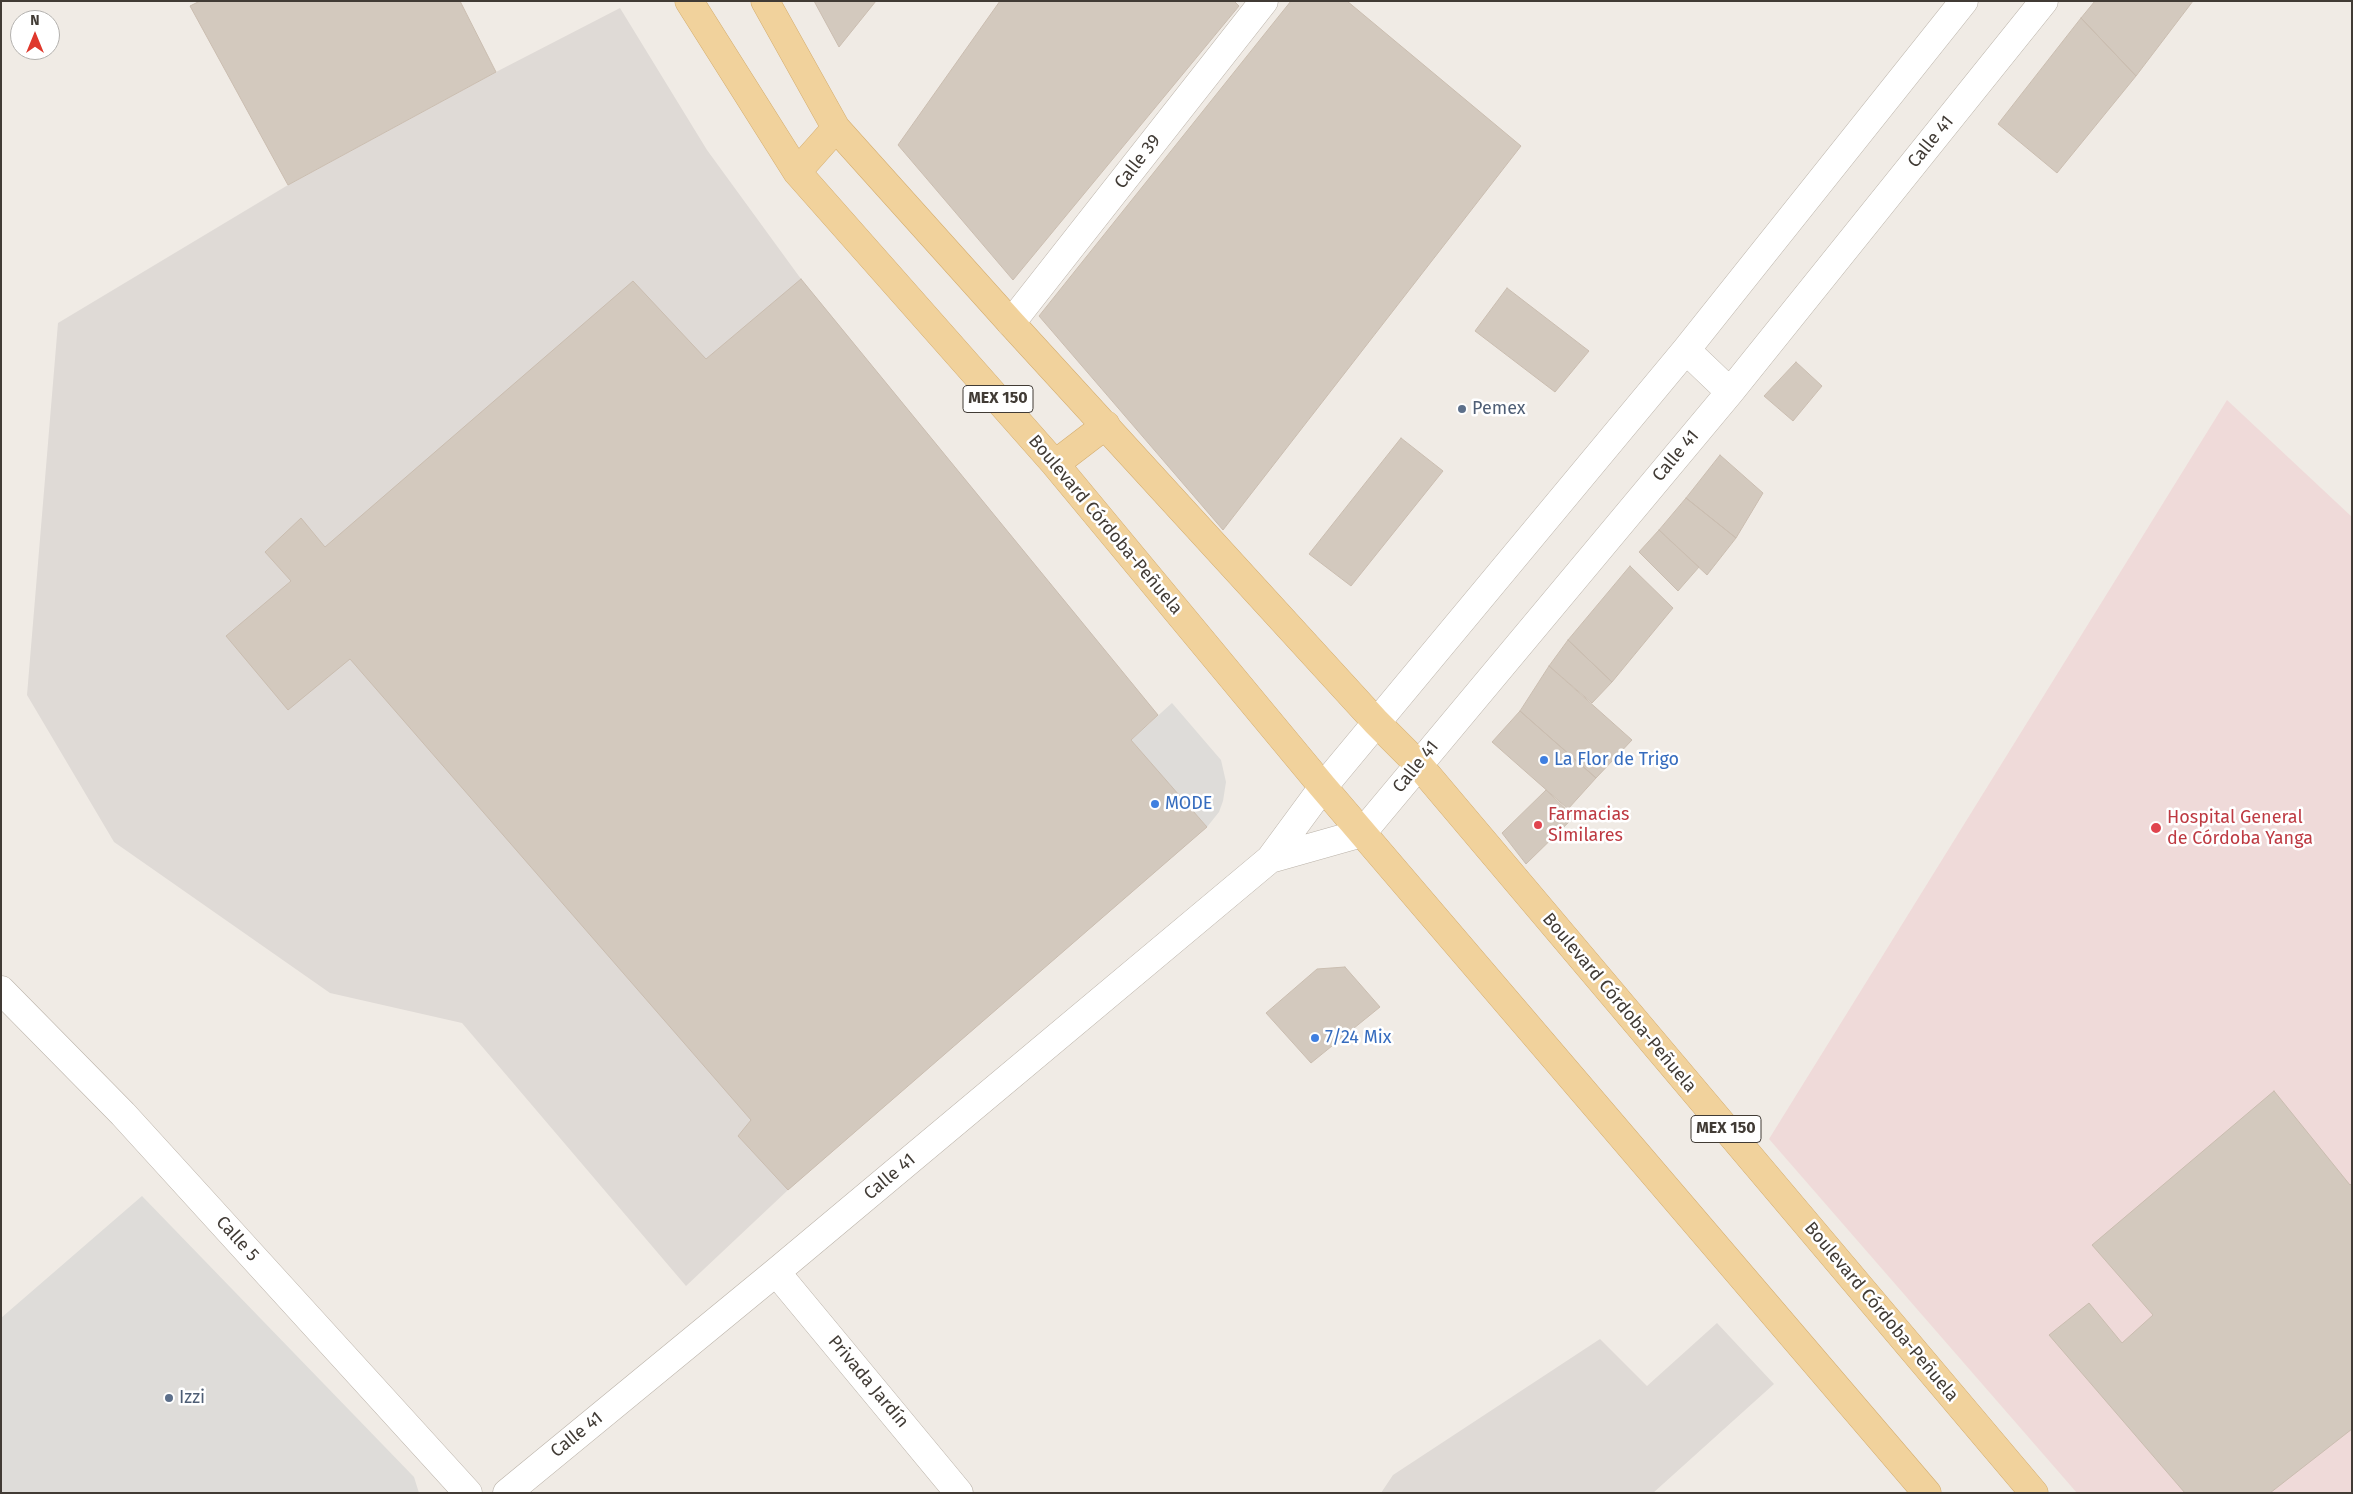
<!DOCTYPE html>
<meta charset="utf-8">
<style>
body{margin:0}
#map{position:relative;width:2353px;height:1494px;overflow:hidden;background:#f0ebe5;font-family:"Fira Sans",sans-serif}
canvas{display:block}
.frame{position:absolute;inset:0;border:2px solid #413b35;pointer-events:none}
.north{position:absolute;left:10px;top:10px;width:50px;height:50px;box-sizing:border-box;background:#fff;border:1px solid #b3b1ae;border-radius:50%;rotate:0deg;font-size:14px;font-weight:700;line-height:20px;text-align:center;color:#413b35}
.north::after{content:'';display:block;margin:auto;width:18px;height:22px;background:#df382c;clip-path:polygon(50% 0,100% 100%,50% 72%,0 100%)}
</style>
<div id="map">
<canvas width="2353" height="1494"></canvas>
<div class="frame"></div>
<div class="north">N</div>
</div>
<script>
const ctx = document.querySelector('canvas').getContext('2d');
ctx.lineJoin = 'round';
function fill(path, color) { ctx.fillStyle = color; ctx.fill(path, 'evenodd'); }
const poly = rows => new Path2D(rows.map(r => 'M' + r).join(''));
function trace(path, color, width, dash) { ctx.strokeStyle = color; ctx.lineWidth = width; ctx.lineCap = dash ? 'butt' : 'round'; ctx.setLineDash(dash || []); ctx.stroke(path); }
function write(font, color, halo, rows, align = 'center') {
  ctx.font = font + ' "Fira Sans",sans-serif'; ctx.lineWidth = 5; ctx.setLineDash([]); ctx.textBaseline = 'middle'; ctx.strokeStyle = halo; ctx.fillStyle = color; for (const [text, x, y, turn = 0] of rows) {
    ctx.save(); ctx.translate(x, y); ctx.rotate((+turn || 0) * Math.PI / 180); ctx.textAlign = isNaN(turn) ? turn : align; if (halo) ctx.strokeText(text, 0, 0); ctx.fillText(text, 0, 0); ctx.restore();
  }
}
const industrial = poly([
 [620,8,707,150,801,279,1158,715,1131,739,1207,827,788,1190,686,1286,462,1023,330,993,114,842,27,695,58,323,288,185,496,72],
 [1717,1323,1774,1384,1653,1493,1381,1493,1393,1475,1600,1339,1647,1386]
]);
const medical = poly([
 [2227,400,2352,517,2352,1493,2077,1493,1769,1139]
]);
const parking = poly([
 [1172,703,1221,760,1226,782,1223,801,1219,812,1207,827,1131,740],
 [142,1196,414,1477,419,1493,1,1493,1,1318]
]);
const building = poly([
 [200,1,460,1,496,72,288,185,190,6,200,1],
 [814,1,876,1,839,47,814,1],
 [1000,1,1234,1,1239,6,1013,280,898,145,1000,1],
 [1291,1,1347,1,1521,146,1223,530,1039,316,1291,1],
 [2095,1,2193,1,2136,76,2081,18,2095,1],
 [2081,18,2136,76,2057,173,1998,124,2081,18],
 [801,279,1158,715,1131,740,1207,827,788,1190,738,1136,751,1120,350,659,288,710,226,636,291,581,265,552,301,518,325,547,633,281,706,359,801,279],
 [1507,288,1589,351,1555,392,1475,331,1507,288],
 [1796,362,1822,386,1793,421,1764,396,1796,362],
 [1401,438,1443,471,1351,586,1309,554,1401,438],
 [1720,455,1763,493,1736,538,1686,498,1720,455],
 [1686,498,1736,538,1707,575,1659,530,1686,498],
 [1659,530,1699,567,1678,591,1639,552,1659,530],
 [1630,566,1673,608,1612,682,1568,640,1630,566],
 [1568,640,1612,682,1592,703,1549,666,1568,640],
 [1549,666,1632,740,1596,778,1520,711,1549,666],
 [1520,711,1596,778,1568,809,1492,742,1520,711],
 [1546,790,1574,817,1526,864,1502,833,1546,790],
 [1345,967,1380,1007,1311,1063,1266,1013,1317,969,1345,967],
 [2274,1091,2350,1185,2352,1183,2352,1429,2270,1493,2185,1493,2049,1335,2089,1303,2122,1343,2153,1315,2092,1245,2274,1091]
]);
const minor = poly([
 [1011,323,1264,1],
 [1686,350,1730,392],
 [1270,859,1362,833,1730,392,2044,1],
 [1,990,123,1114,468,1493],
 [776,1272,959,1493],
 [507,1493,776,1272,1270,859,1323,787,1686,350,1964,1]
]);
const major = poly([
 [689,1,797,172,1055,464,1323,787,1927,1493],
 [765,1,836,128,1011,323,1376,722,1418,764,2034,1493],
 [797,172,836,128],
 [1055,464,1106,425]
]);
const markers = [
 [1462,409,5,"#5c6f8a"],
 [1544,760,5,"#3f7fe0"],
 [1155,804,5,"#3f7fe0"],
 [1538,825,5,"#e0444e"],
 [2156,828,6,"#e0444e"],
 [1315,1038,5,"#3f7fe0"],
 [169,1398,5,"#5c6f8a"]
];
const shields = [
 [998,399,70],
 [1726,1129,70]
];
const shieldNames = [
 ["MEX 150",998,399],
 ["MEX 150",1726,1129]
];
const streetNames = [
 ["Calle 41",1931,142,-51],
 ["Calle 39",1138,162,-52],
 ["Calle 41",1676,456,-50],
 ["Boulevard Córdoba-Peñuela",1105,525,50],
 ["Calle 41",1416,767,-51],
 ["Boulevard Córdoba-Peñuela",1619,1003,50],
 ["Calle 41",890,1177,-40],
 ["Calle 5",237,1239,48],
 ["Boulevard Córdoba-Peñuela",1881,1312,50],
 ["Privada Jardín",868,1382,50],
 ["Calle 41",577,1435,-39]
];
const serviceNames = [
 ["Pemex",1472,409],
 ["Izzi",179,1398]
];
const shopNames = [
 ["La Flor de Trigo",1554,760],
 ["MODE",1165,804],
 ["7/24 Mix",1325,1038]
];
const healthNames = [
 ["Farmacias",1548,815],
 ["Similares",1548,836],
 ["Hospital General",2167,818],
 ["de Córdoba Yanga",2167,839]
];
fill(industrial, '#dfdad6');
fill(medical, '#efdad9');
fill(parking, '#dedcd9');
fill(building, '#d3c9be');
trace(building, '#cabdb0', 1);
trace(minor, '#bab2a8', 29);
trace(major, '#d4ad6e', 29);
trace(minor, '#fff', 28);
trace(major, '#f1d29c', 28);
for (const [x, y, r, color] of markers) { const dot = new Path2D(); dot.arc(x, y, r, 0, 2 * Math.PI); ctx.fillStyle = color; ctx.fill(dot); trace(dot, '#fff', 2); }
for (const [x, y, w] of shields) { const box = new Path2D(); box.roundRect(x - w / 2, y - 13.5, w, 27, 4); ctx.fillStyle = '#fff'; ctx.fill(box); trace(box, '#413b35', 1); }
write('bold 16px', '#413b35', null, shieldNames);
write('18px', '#413b35', '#fff', streetNames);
write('18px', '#4e5e75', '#fff', serviceNames, 'left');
write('18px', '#366cbe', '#fff', shopNames, 'left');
write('18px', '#be3a42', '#fff', healthNames, 'left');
</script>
